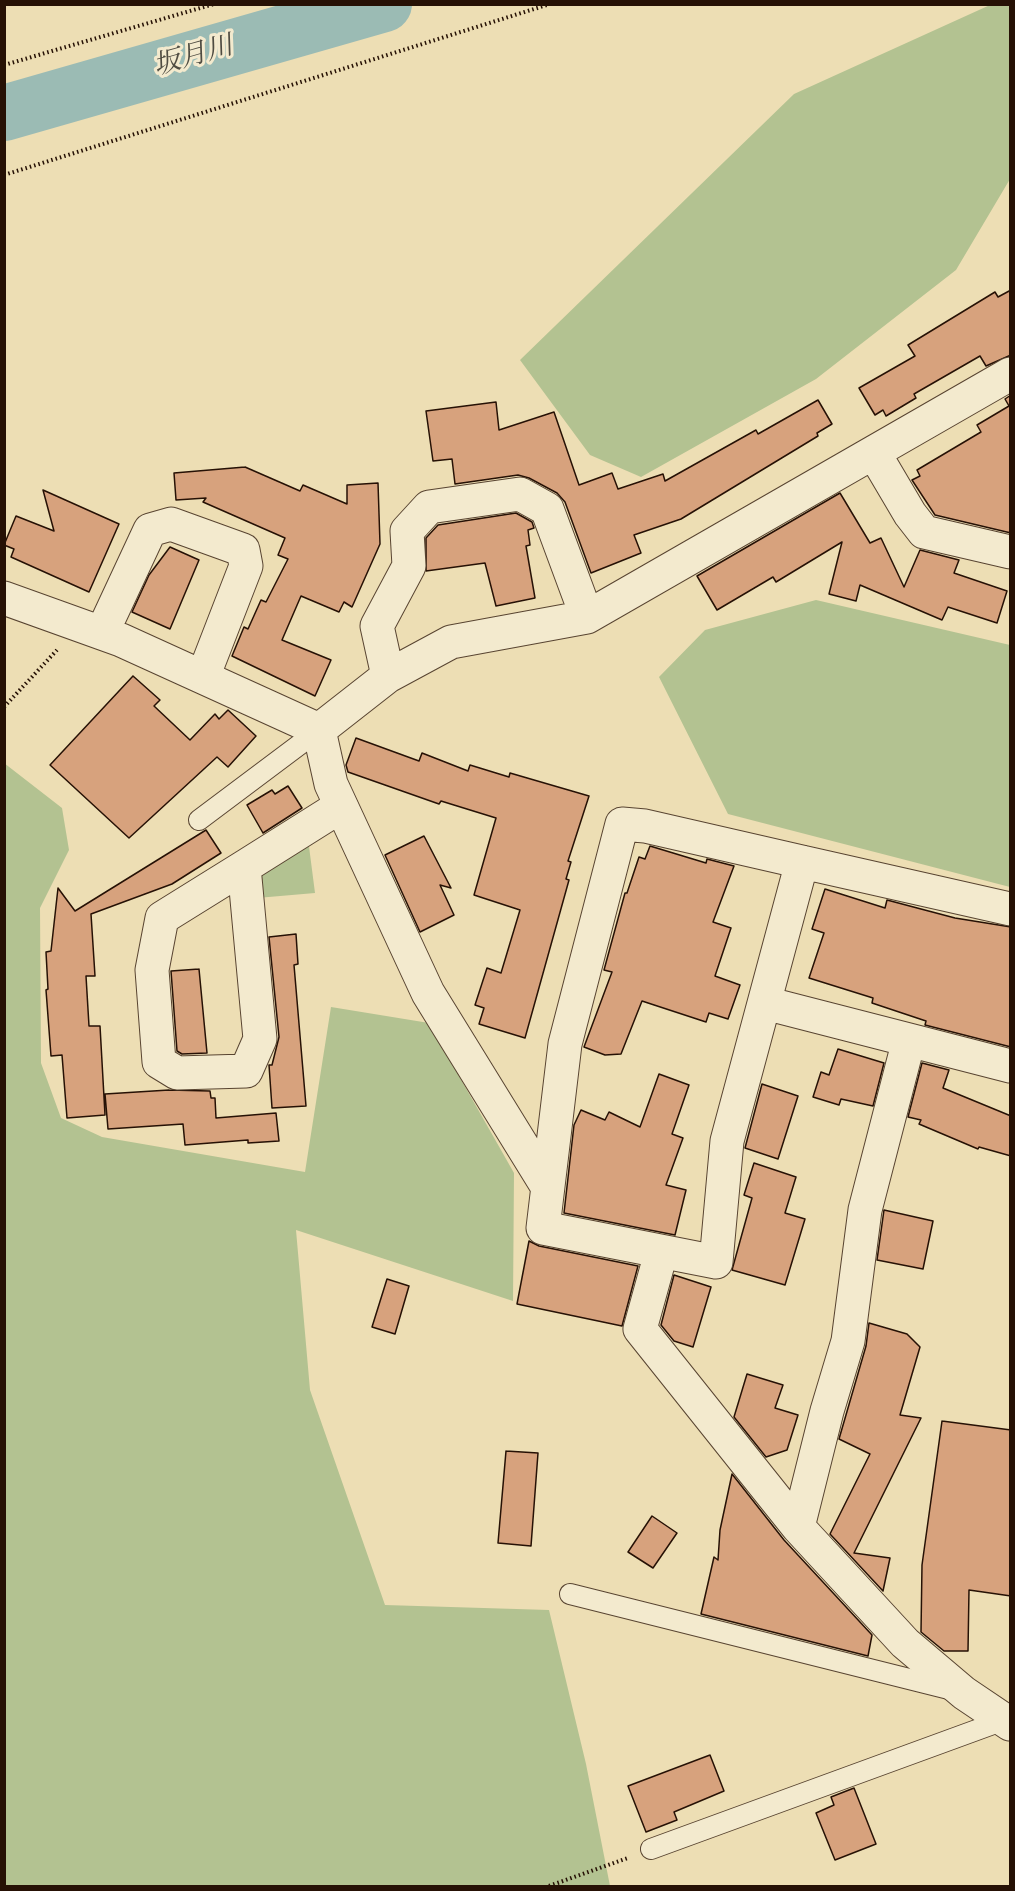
<!DOCTYPE html>
<meta charset="utf-8">
<style>
body{margin:0}
#map{position:relative;width:1015px;height:1891px;overflow:hidden;background:#eddeb4;font-family:"Sorts Mill Goudy",serif}
canvas{display:block}
.frame{position:absolute;inset:0;border:6px solid #261105;pointer-events:none}
</style>
<div id="map">
<canvas width="1015" height="1891"></canvas>
<div class="frame"></div>
</div>
<script>
const ctx = document.querySelector('canvas').getContext('2d');
ctx.lineJoin = 'round';
function fill(path, color) { ctx.fillStyle = color; ctx.fill(path, 'evenodd'); }
const poly = rows => new Path2D(rows.map(r => 'M' + r).join(''));
function trace(path, color, width, dash) { ctx.strokeStyle = color; ctx.lineWidth = width; ctx.lineCap = dash ? 'butt' : 'round'; ctx.setLineDash(dash || []); ctx.stroke(path); }
function write(font, color, halo, rows, align = 'center') {
  ctx.font = font + ' "Sorts Mill Goudy","Noto Serif JP",serif'; ctx.lineWidth = 6; ctx.setLineDash([]); ctx.textBaseline = 'middle'; ctx.strokeStyle = halo; ctx.fillStyle = color; for (const [text, x, y, turn = 0] of rows) {
    ctx.save(); ctx.translate(x, y); ctx.rotate((+turn || 0) * Math.PI / 180); ctx.textAlign = isNaN(turn) ? turn : align; if (halo) ctx.strokeText(text, 0, 0); ctx.fillText(text, 0, 0); ctx.restore();
  }
}
const green = poly([
 [990,5,1010,5,1010,179,956,270,816,379,641,477,590,455,520,360,794,94],
 [816,600,1010,645,1010,887,728,814,659,677,705,630],
 [4,763,62,808,69,850,40,908,41,1063,61,1118,102,1137,305,1172,331,1007,429,1023,514,1173,513,1301,296,1230,310,1390,385,1605,549,1610,586,1764,610,1886,5,1886],
 [307,831,315,893,257,898,258,868]
]);
const river = poly([
 [4,113,384,4]
]);
const building = poly([
 [1011,290,1011,355,986,366,980,356,914,394,916,398,886,416,883,410,875,415,859,388,915,356,908,345,995,292,998,297,1011,290],
 [1011,395,1011,533,935,515,912,480,920,476,917,470,981,432,977,425,1009,406,1005,399,1011,395],
 [818,400,832,424,817,433,818,436,681,519,634,535,641,553,591,573,565,502,557,493,529,478,518,475,455,484,452,459,433,461,426,411,496,402,499,430,554,412,579,485,612,473,618,489,663,474,665,481,756,430,758,434,818,400],
 [245,467,300,491,303,485,347,504,347,485,378,483,380,544,352,607,344,602,339,612,301,596,282,640,331,660,315,696,232,656,244,627,248,629,261,600,266,602,288,559,278,555,285,538,203,502,206,498,176,500,174,473,245,467],
 [43,490,119,524,89,592,11,557,14,549,4,545,16,516,54,531,43,490],
 [840,493,870,543,881,538,904,587,920,550,959,560,954,573,1007,591,997,623,948,607,942,620,860,585,856,601,829,594,842,542,776,582,773,577,717,610,697,576,840,493],
 [516,513,532,522,534,528,528,530,530,545,526,546,535,598,496,606,485,563,426,571,426,538,438,525,516,513],
 [170,547,199,560,170,629,132,612,149,575,170,547],
 [133,676,160,700,154,706,190,740,215,714,219,719,228,710,256,736,228,767,217,757,129,838,50,765,133,676],
 [356,738,419,761,422,753,468,771,470,765,509,777,510,773,589,796,568,861,571,862,566,879,569,880,525,1038,479,1024,484,1008,475,1005,487,968,501,973,520,910,474,895,496,818,441,801,439,804,348,772,346,765,356,738],
 [288,786,302,808,263,833,247,805,272,790,275,794,288,786],
 [206,830,221,853,172,884,91,914,95,976,86,976,89,1026,100,1026,105,1115,67,1118,62,1055,51,1056,46,990,48,989,46,952,51,951,58,888,75,911,206,830],
 [424,836,451,888,440,885,454,915,420,932,385,855,424,836],
 [650,846,706,863,707,859,734,866,713,922,731,928,715,976,740,985,728,1019,709,1013,706,1022,642,1001,621,1054,605,1055,584,1047,612,972,604,970,625,893,627,893,639,857,645,859,650,846],
 [825,889,885,908,887,900,955,918,1011,927,1011,1047,925,1025,926,1021,872,1003,873,998,809,978,824,933,812,929,825,889],
 [296,934,298,964,294,965,306,1106,272,1108,269,1065,272,1065,279,1037,269,937,296,934],
 [199,969,207,1053,182,1054,177,1051,171,971,199,969],
 [838,1049,884,1063,873,1106,841,1099,839,1105,813,1097,821,1072,829,1075,838,1049],
 [922,1063,949,1070,943,1088,1011,1116,1011,1156,979,1147,978,1149,919,1124,921,1120,908,1117,922,1063],
 [659,1074,689,1085,672,1134,683,1138,666,1185,686,1190,675,1235,564,1213,574,1125,581,1110,605,1120,609,1112,640,1127,659,1074],
 [762,1084,798,1096,778,1159,745,1148,762,1084],
 [169,1090,210,1091,211,1098,215,1098,216,1118,276,1113,279,1141,248,1143,248,1140,185,1145,183,1124,108,1129,105,1094,169,1090],
 [754,1163,796,1177,785,1213,805,1219,785,1285,732,1270,752,1198,744,1195,754,1163],
 [884,1210,933,1221,923,1269,877,1260,884,1210],
 [529,1241,539,1246,638,1266,622,1326,517,1304,529,1241],
 [674,1275,711,1287,693,1347,674,1341,661,1325,674,1275],
 [387,1279,409,1286,395,1334,372,1327,387,1279],
 [869,1323,907,1334,920,1347,900,1415,921,1418,854,1553,890,1558,883,1591,830,1534,870,1454,839,1439,866,1346,869,1323],
 [747,1374,783,1385,775,1408,798,1415,787,1450,766,1457,734,1417,747,1374],
 [942,1421,1011,1430,1011,1596,969,1590,968,1651,944,1651,921,1632,922,1565,942,1421],
 [506,1451,538,1453,531,1546,498,1543,506,1451],
 [732,1474,784,1540,872,1635,868,1656,701,1614,714,1557,718,1560,720,1530,732,1474],
 [652,1516,677,1533,653,1568,628,1552,652,1516],
 [710,1755,724,1791,674,1812,677,1820,646,1832,628,1786,710,1755],
 [854,1788,876,1844,835,1860,816,1813,834,1805,831,1797,854,1788]
]);
const path = poly([
 [4,65,214,4],
 [4,175,550,4],
 [4,707,57,650],
 [549,1886,628,1858]
]);
const service = poly([
 [199,820,319,730],
 [570,1594,953,1690],
 [651,1849,1004,1720]
]);
const minor = poly([
 [874,453,910,514,924,532,1010,552],
 [4,598,121,640,319,730,388,676,451,642,587,617,1010,374],
 [102,633,150,530,171,524,243,550,246,566,203,677],
 [388,676,377,626,409,566,407,531,429,507,520,494,547,509,587,617],
 [319,730,331,784,428,993,547,1186],
 [802,862,727,1141,716,1262,543,1228,565,1044,622,824,645,826,802,862,1010,909],
 [244,867,260,1039,246,1071,177,1073,159,1062,152,970,162,918,244,867,341,806],
 [765,1003,1010,1066],
 [661,1253,640,1329,798,1527,905,1643,964,1693,1010,1724],
 [798,1527,827,1411,848,1341,865,1210,909,1040]
]);
const waterNames = [
 ["坂月川",194,59,-16]
];
fill(green, '#b3c291');
trace(river, '#9bbbb4', 56);
fill(building, '#d7a27d');
trace(building, '#261105', 1.5);
trace(service, '#584431', 22);
trace(minor, '#584431', 35);
trace(path, '#261105', 4, [1.5, 3]);
trace(service, '#f3eace', 20);
trace(minor, '#f3eace', 33);
write('italic 27px', '#4f4c42', '#f3eace', waterNames);
</script>
